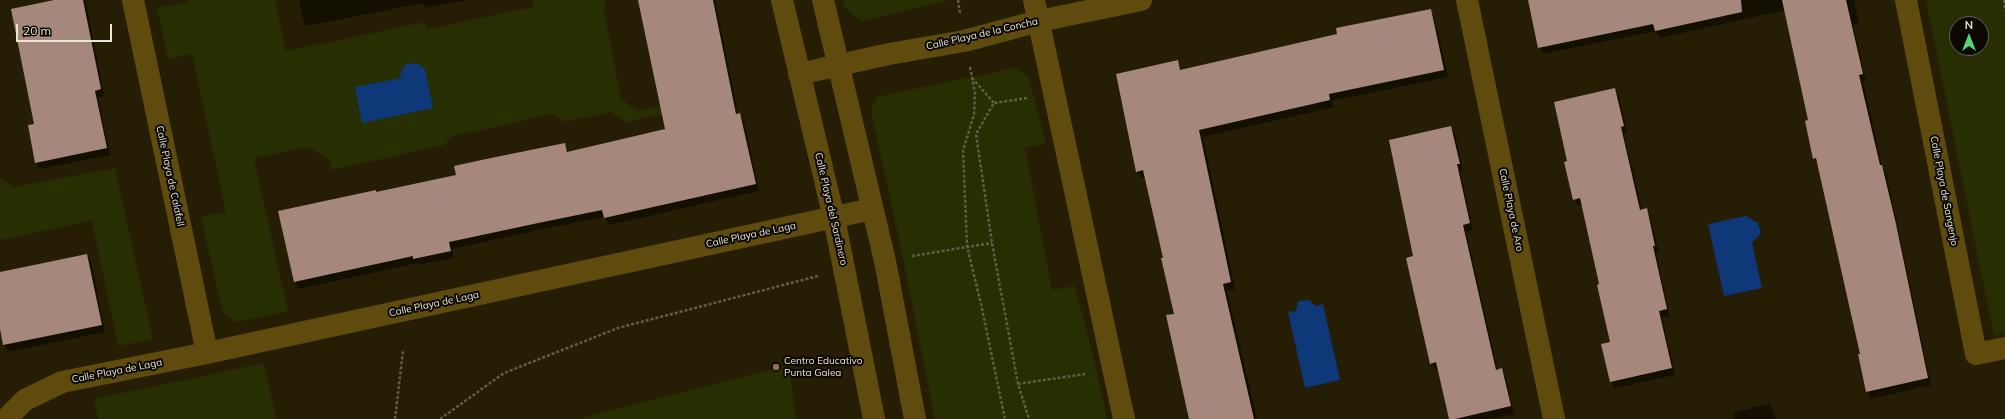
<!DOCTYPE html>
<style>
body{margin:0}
#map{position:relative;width:2005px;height:419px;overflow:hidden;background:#251e05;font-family:Mulish,sans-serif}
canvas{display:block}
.north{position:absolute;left:1949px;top:16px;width:40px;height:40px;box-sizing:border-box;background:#0b0802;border:1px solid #646157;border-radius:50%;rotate:0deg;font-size:11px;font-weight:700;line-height:16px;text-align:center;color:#eae6d7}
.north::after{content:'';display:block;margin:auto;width:14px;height:18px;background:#53d673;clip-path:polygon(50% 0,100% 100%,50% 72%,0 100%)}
.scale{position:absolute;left:16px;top:24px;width:96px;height:18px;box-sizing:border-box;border:2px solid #eae6d7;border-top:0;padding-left:5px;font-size:12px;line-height:14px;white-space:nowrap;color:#eae6d7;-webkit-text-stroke:3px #0b0802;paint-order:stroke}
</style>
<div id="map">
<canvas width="2005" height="419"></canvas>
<div class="north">N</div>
<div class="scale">20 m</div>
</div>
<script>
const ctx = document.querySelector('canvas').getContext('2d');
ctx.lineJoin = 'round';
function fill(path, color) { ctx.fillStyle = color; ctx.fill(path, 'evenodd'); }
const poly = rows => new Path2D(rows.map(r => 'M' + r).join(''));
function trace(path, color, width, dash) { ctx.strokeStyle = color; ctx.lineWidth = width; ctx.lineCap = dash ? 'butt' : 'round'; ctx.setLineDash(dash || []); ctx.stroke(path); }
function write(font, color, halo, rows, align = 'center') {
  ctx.font = font + ' Mulish,sans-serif'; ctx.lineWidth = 4; ctx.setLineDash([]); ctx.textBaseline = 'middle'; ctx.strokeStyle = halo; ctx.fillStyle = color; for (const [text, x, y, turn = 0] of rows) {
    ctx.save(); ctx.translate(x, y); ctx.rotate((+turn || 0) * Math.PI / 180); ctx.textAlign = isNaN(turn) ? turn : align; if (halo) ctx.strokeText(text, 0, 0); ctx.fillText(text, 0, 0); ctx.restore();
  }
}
const green = poly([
 [188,0,275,0,286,51,425,22,427,29,533,7,532,0,606,0,604,10,621,99,638,111,679,103,680,110,626,123,611,112,565,122,553,114,450,137,445,145,332,170,330,161,309,147,254,158,288,311,237,322,226,316,222,309,201,217,226,212,192,54,168,59,157,8,188,2],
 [843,0,950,0,861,21,845,8],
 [1926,0,2005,0,2005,333,1994,336],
 [1957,24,1981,24,1981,48,1957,48],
 [1013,68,1028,75,1046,143,1025,148,1052,290,1075,286,1097,372,1107,419,935,419,903,258,871,110,877,97],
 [115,168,153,339,118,346,92,221,0,240,0,178,15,187],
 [264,363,276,419,98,419,94,399],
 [789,365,796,419,581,419,581,418]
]);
const water = poly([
 [417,63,425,69,433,108,362,123,355,87,401,78,400,73,406,64],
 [1746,216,1758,223,1761,233,1752,243,1762,288,1724,296,1708,224],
 [1309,300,1316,306,1323,304,1340,380,1305,388,1288,312,1296,311,1298,301]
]);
const shadow = poly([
 [58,0,84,0,86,2,104,96,98,98,110,155,40,169,36,162,35,125],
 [299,0,466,0,426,8,423,3,307,26,303,19],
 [639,0,715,0,738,114,744,121,759,191,609,225,605,217,547,228,452,249,454,258,418,265,417,263,299,289,295,282,377,193,457,176,564,145,569,153,666,130],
 [1529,0,1854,0,1859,23,1853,25,1866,81,1863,82,1882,166,1886,173,1899,232,1931,385,1871,399,1867,392,1861,354,1819,166,1814,159,1806,122,1809,121,1786,10,1660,38,1656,31,1543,54,1539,47],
 [1430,10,1434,17,1448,77,1332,101,1334,107,1203,137,1235,289,1227,291,1257,419,1191,419,1175,314,1146,177,1141,178,1137,171,1177,61,1182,71,1338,35],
 [1615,89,1619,96,1627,133,1624,134,1642,210,1646,209,1650,216,1659,253,1656,253,1670,317,1662,318,1675,375,1615,388,1611,381,1611,343,1582,205,1578,206,1574,199,1568,162],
 [1450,127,1455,134,1463,171,1460,171,1473,230,1466,232,1498,371,1502,370,1506,377,1514,414,1490,419,1450,419,1439,369,1435,370,1431,363,1414,257],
 [87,255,91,262,105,332,8,352,4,345,0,324,0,273],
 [1770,404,1776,419,1731,419,1735,418,1734,412]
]);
const building = poly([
 [54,0,83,0,101,89,95,91,107,148,35,163,28,125,34,124,11,9],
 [638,0,713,0,736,114,740,113,756,184,604,218,602,210,543,222,449,242,451,251,413,259,413,256,294,282,278,211,376,190,376,192,456,175,454,166,491,158,565,143,567,152,665,129],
 [1528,0,1741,0,1742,12,1655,31,1653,24,1538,48],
 [1782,0,1846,0,1863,74,1859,75,1880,165,1882,165,1896,224,1928,378,1866,392,1858,354,1860,354,1829,216,1816,158,1813,159,1805,121,1808,120],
 [1431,9,1444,70,1329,94,1330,100,1199,130,1231,282,1223,284,1254,419,1189,419,1166,315,1174,314,1161,258,1163,258,1143,170,1136,172,1116,74,1178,60,1180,70,1337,34,1336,28],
 [1615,88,1624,126,1621,127,1640,210,1647,208,1655,246,1653,246,1667,309,1659,311,1672,368,1610,382,1601,344,1610,342,1597,285,1599,284,1580,198,1573,200,1564,162,1567,161,1554,102],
 [1451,126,1460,164,1457,164,1470,223,1463,225,1496,370,1502,368,1511,406,1455,419,1449,419,1436,362,1430,364,1406,258,1413,256,1389,140],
 [87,254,102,325,3,345,0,329,0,272]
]);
const path = poly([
 [958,0,960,13],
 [2004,0,2005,11],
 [970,67,975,93,974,115,963,150,967,246,981,304,1005,419],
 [972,78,994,103],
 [1027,98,994,103,976,134,992,243,1018,384,1029,419],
 [912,256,992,243],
 [1018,384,1085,374],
 [395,419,403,351],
 [440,419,504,373,618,328,818,276]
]);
const minor = poly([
 [133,0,207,353],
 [782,0,834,218,874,419],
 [823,0,885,261,915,419],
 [1034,0,1124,419],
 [1467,0,1554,419],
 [1906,0,1976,354,2005,348],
 [799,74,889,54,964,41,1039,21,1141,0],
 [6,419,25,400,62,382,207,353,872,209]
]);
const markers = [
 [776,367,4,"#8d6e63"]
];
const streetNames = [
 ["Calle Playa de la Concha",982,34,-13],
 ["Calle Playa de Calafell",170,176,78],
 ["Calle Playa de Sangenjo",1944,191,79],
 ["Calle Playa del Sardinero",831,209,77],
 ["Calle Playa de Aro",1511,210,78],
 ["Calle Playa de Laga",751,235,-12],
 ["Calle Playa de Laga",434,304,-12],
 ["Calle Playa de Laga",117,371,-11]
];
const poiNames = [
 ["Centro Educativo",784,361],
 ["Punta Galea",784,373]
];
fill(green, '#272e02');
fill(water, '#0e3877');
fill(shadow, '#0007');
fill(building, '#a5887b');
trace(path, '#635d47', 2.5, [3, 2]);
trace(minor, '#5e4b0d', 22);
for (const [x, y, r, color] of markers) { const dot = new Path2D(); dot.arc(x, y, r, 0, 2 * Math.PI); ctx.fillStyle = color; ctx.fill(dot); trace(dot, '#0b0802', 1.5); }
write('10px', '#eae6d7', '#0b0802', streetNames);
write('10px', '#eae6d7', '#0b0802', poiNames, 'left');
</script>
